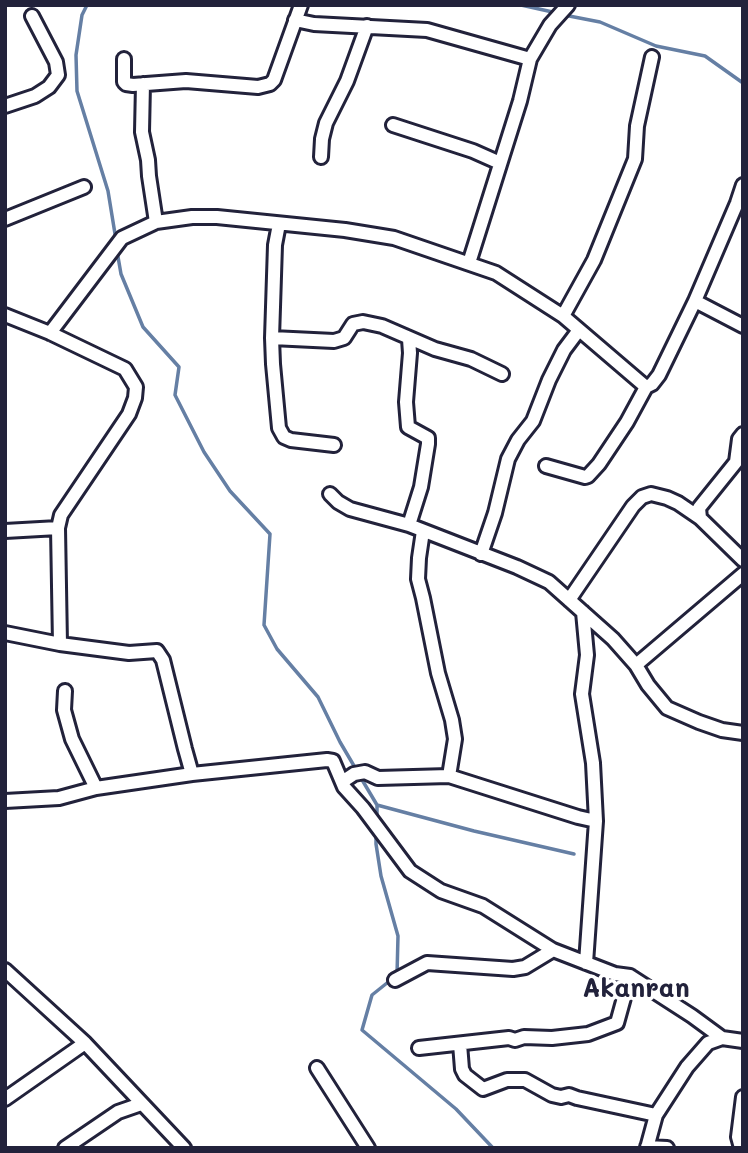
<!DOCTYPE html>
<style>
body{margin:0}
#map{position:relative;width:748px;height:1153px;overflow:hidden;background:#fff;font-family:Mali,sans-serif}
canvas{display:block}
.frame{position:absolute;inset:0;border:7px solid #22223b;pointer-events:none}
</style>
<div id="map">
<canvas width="748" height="1153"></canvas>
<div class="frame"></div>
</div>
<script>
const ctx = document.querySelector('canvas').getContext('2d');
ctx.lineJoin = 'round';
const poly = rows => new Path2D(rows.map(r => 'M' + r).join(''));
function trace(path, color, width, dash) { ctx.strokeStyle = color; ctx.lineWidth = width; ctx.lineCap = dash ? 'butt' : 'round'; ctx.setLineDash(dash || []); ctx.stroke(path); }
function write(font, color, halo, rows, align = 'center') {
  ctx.font = font + ' Mali,sans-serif'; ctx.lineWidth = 7; ctx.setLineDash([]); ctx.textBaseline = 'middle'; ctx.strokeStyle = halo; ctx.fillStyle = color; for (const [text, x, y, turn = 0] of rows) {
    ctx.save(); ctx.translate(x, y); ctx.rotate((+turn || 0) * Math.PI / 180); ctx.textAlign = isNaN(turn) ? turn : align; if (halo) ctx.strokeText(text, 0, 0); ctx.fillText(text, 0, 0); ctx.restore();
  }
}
const stream = poly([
 [87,5,82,15,76,55,77,91,108,191,116,240],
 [521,5,557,13],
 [564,15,600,22,656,46,705,56,743,83],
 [117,251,121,274,143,327,179,367,175,395,204,452,230,491,270,534,264,625,277,649,318,697,340,742,357,771],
 [361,778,377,805,377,818],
 [377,805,474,831,574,854],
 [376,833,376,844,381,876,398,936,397,975,372,995,362,1030,456,1109,493,1148]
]);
const minor = poly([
 [295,20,314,24,427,30,530,59],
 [124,59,124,82,126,84,133,85,186,81,258,87,270,84,274,80,301,5],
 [143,84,142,132,148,160,149,176,156,222],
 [5,106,35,96,49,87,58,75,56,62,32,16],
 [393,125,473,151,500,163],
 [321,157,322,139,326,123,347,81,367,26],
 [5,219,84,187],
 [279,224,275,245,272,338,273,364,279,428,284,437,291,440,334,445],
 [469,263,520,101,530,59,550,25,568,5],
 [695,301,743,326],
 [5,315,50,333,125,369,136,387,135,398,129,414,61,515,58,528,60,644],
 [563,316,594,260,635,159,637,126,652,57],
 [50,333,122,238,156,222,192,217,217,217,345,230,394,238,496,273,563,316,646,387,652,384,659,375,695,301,737,203,743,185],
 [272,338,334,341,344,338,353,324,363,322,382,326,435,349,471,359,502,374],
 [743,434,739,439,736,462,699,508,700,518,743,560],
 [546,466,585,477,588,476,599,464,627,422,646,387],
 [330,494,338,502,350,509,409,525,517,567,549,582,613,639,636,665,648,685,667,708,699,722,722,730,743,733],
 [409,525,421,487,428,444,428,438,408,427,406,402,410,353,409,339],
 [5,531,58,528],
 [423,531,419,558,418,579,423,598,438,673,452,720,455,739,449,776],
 [481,554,495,513,508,459,518,440,533,421,549,380,564,350,579,330],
 [569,600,633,506,642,497,651,494,667,498,678,503,700,518],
 [583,612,587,655,582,694,593,763,596,821,586,963],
 [5,633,60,644,129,653,157,651,163,660,185,749,192,774],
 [636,665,743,574],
 [65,691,64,710,72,739,96,788],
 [342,782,354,774,365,772,378,778,449,776,578,817,596,821],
 [5,801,59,798,96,788,192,774,327,760,333,761,344,787,363,808,410,871,441,891,483,906,553,950,615,974,630,976,692,1016,722,1038],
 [5,970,85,1043,184,1148],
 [395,980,427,963,513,969,525,967,553,950],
 [460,1044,462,1069,465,1075,483,1089,507,1080,525,1080,552,1095,561,1097,569,1095,577,1098,656,1115],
 [419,1048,509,1038,515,1040,524,1037,552,1038,588,1034,617,1023,630,976],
 [317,1068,368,1148],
 [5,1099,85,1043],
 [647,1147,667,1148],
 [65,1148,118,1112,141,1104],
 [647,1148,656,1115,687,1067,708,1043,722,1038,743,1041],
 [741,1148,738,1137,743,1097]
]);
const quarterNames = [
 ["Akanran",636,989]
];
trace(stream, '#657fa4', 3.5);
trace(minor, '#22223b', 18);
trace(minor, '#fff', 12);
write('bold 26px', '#22223b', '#fff', quarterNames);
</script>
